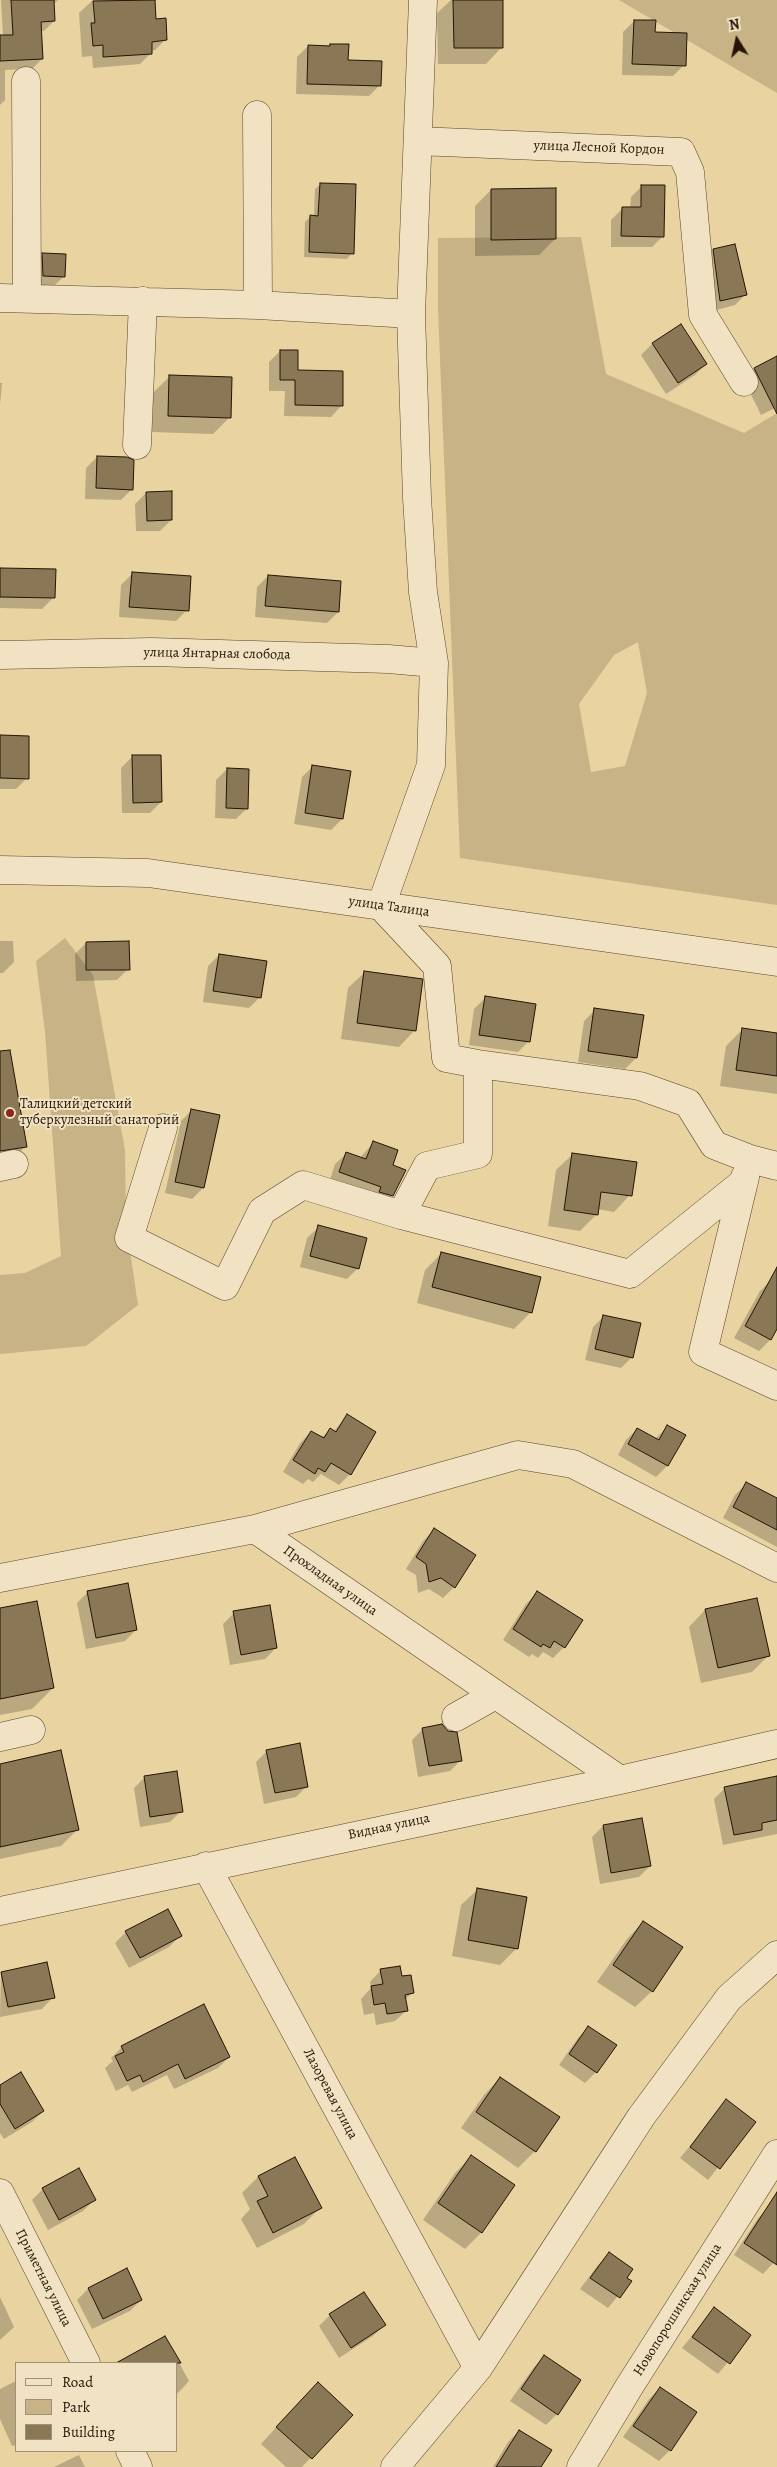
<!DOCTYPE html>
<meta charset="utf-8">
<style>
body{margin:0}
#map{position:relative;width:777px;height:2467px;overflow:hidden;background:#e8d3a1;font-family:Alegreya,serif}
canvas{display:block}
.legend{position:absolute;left:15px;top:2362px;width:162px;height:90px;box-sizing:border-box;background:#f0e2c2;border:1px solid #9f9076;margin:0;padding:6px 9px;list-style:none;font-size:15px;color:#251405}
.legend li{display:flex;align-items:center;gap:10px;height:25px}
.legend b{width:25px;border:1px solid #9f9076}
.north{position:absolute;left:712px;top:15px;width:50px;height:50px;-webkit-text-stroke:4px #f0e2c2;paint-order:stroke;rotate:350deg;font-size:14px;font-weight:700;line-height:20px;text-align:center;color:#251405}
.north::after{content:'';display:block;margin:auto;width:18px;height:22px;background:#251405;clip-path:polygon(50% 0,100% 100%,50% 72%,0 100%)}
</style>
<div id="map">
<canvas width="777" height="2467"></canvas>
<ul class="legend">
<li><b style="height:6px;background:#f0e2c2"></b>Road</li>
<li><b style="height:14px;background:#c7b386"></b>Park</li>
<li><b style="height:14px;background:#8a7756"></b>Building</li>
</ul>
<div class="north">N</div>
</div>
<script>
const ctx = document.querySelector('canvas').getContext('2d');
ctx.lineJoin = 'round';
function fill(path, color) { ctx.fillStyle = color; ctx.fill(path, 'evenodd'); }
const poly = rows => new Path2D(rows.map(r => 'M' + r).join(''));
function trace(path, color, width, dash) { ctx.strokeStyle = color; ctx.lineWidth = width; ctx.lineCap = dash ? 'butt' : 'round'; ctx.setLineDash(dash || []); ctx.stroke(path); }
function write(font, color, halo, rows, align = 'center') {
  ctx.font = font + ' Alegreya,serif'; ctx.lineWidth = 4; ctx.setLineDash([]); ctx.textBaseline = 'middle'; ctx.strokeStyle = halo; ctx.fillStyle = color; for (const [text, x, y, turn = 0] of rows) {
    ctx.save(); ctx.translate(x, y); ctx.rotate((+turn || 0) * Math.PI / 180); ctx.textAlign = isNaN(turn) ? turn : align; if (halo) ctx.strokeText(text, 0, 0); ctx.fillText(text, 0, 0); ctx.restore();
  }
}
const green = poly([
 [619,0,777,0,777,93],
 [581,237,606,374,744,433,777,413,777,905,460,858,438,309,438,238],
 [638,642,647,693,625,766,591,772,579,704,614,655],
 [65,938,93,975,125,1150,126,1223,138,1305,86,1346,0,1354,0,1275,25,1273,61,1256,45,1032,36,961]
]);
const shadow = poly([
 [1,0,58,0,53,5,54,21,44,31,40,31,42,59,32,69,5,70,5,100,0,105,0,36,3,36],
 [93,0,154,0,155,20,166,39,155,50,151,51,151,53,140,64,93,68,92,56,82,57,79,13],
 [451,0,502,0,502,47,486,64,438,64,437,13],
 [634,21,654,33,684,65,673,76,622,75,623,32],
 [331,45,347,61,380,85,369,96,296,94,297,57,308,46,329,47],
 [321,184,352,253,347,259,304,257,305,222,310,217,314,217,315,189],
 [642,186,663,236,652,247,611,247,611,220,622,209,630,209,631,197],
 [491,190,555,239,539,255,475,256,475,206],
 [713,250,746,294,735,305,709,312,702,261],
 [43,254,64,276,53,287,32,287,32,265],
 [681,326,706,364,695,375,666,394,641,355,652,344],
 [280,351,297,371,342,405,331,417,284,416,285,391,269,391,269,362],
 [777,357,777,407,761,415,744,380,755,369],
 [170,376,230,417,213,434,152,432,153,393],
 [0,383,2,383,0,405],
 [97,457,132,489,121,500,85,499,86,468],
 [146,493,171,520,160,531,136,531,135,504],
 [0,569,53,598,42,609,0,608],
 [132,574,187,610,176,621,119,617,121,585],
 [268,576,338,612,327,623,255,617,257,587],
 [0,737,27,778,16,789,0,789],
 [132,757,161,802,150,813,122,813,121,768],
 [313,766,342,819,331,830,294,824,302,777],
 [227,769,247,808,236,819,215,818,216,780],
 [0,941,13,941,14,962,3,973,0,973],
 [86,943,128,969,117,980,76,981,75,954],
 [219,955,260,997,249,1008,203,1002,208,966],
 [365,972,415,1030,399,1047,341,1039,348,988],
 [485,998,529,1041,518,1052,469,1045,474,1009],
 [595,1010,636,1058,625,1069,578,1062,584,1021],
 [742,1030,777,1035,777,1094,720,1086,726,1046],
 [0,1080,26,1146,4,1167,0,1168],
 [192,1110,203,1188,192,1199,165,1193,181,1121],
 [373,1143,391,1166,392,1196,381,1207,329,1183,335,1164,347,1153,360,1158],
 [573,1154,630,1195,614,1212,597,1209,597,1214,580,1231,548,1226,556,1170],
 [319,1227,358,1268,347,1279,300,1267,307,1238],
 [442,1253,531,1312,514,1329,417,1303,425,1270],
 [771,1280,777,1283,777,1326,770,1340,759,1351,734,1338,760,1291],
 [604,1316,632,1357,621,1368,585,1360,593,1327],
 [347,1416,350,1474,339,1485,321,1474,313,1482,308,1479,303,1484,283,1472,300,1443,311,1432,321,1438,330,1430,333,1432],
 [668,1426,684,1435,667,1466,656,1477,618,1455,626,1440,637,1429,655,1439],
 [746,1484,777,1500,777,1547,723,1518,735,1495],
 [434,1530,454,1587,443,1598,429,1589,418,1593,416,1575,406,1569,423,1541],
 [88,1592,136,1630,125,1641,86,1649,77,1603],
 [537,1593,564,1647,553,1658,543,1652,538,1658,532,1654,529,1657,503,1640,526,1604],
 [756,1599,768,1656,752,1672,701,1683,689,1627,705,1610],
 [0,1609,53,1688,32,1709,0,1715],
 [234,1613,276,1648,265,1659,230,1665,223,1624],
 [423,1729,461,1760,450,1771,418,1777,412,1740],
 [267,1751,307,1786,296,1797,264,1804,256,1762],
 [0,1765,78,1829,61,1846,0,1859],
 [145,1777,181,1811,170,1822,140,1827,134,1788],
 [777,1777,777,1834,723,1845,714,1799,725,1788],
 [603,1826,650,1866,639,1877,600,1884,592,1837],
 [478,1889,517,1948,500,1965,452,1956,461,1905],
 [643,1922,652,1991,635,2007,597,1982,627,1939],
 [126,1932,180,1936,169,1947,129,1968,115,1943],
 [381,1970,401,1978,413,1992,405,2000,407,2010,395,2021,376,2025,374,2013,364,2015,361,1999,371,1988,370,1982],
 [1,1973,53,1997,42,2009,0,2017],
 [589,2027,596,2072,585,2083,559,2065,578,2038],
 [122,2047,229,2057,218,2068,174,2089,167,2075,132,2092,128,2085,116,2091,105,2068,113,2061,111,2058],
 [500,2078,558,2118,535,2151,518,2168,461,2128,484,2095],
 [0,2086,43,2111,32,2122,4,2139,0,2133],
 [727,2101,754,2122,708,2180,680,2158],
 [471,2157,513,2185,481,2233,465,2249,423,2220,455,2173],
 [295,2158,321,2207,304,2224,257,2248,241,2219,250,2209,242,2193,258,2177],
 [43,2189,94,2200,83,2211,48,2230,32,2200],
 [769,2207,777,2212,777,2259,763,2274,734,2255,758,2218],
 [609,2254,630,2281,608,2308,580,2289,598,2265],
 [126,2270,141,2300,130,2311,92,2329,77,2300,88,2289],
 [0,2297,14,2327,0,2340],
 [714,2309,750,2335,718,2374,682,2348],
 [330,2315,384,2325,373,2336,339,2358,319,2326],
 [165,2337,189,2381,176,2395,176,2363,122,2363],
 [545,2356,557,2414,546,2425,510,2401,534,2367],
 [16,2381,16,2445,12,2446,0,2419,0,2389],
 [660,2388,670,2450,659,2461,623,2437,649,2399],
 [301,2400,351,2415,302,2467,286,2467,261,2444],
 [519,2431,540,2467,493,2467,508,2442],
 [79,2455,85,2467,54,2467]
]);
const building = poly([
 [11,0,54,0,55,21,41,22,43,59,0,61,0,35,13,35,11,0],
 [155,0,156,19,166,18,167,40,152,42,152,54,103,57,103,45,93,46,91,23,95,23,93,1,155,0],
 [453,0,503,0,503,48,454,48,453,0],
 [634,20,656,20,655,32,687,33,686,66,632,64,634,20],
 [330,44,349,44,348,60,382,61,381,86,307,84,308,45,330,46,330,44],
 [320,183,356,184,354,254,309,252,310,215,318,216,320,183],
 [641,185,665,185,664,237,621,236,622,207,641,207,641,185],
 [556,188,556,239,491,240,491,189,556,188],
 [735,244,747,295,720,301,713,249,735,244],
 [42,253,66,254,65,277,43,276,42,253],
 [681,324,707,364,678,383,652,343,681,324],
 [280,350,298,350,298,370,343,371,343,406,295,405,295,380,280,380,280,350],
 [777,356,777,414,754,368,777,356],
 [169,375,232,377,231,418,168,416,169,375],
 [97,456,127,457,134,460,133,490,96,488,97,456],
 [172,491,172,520,147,521,146,492,172,491],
 [0,568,56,569,55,598,0,597,0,568],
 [132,572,191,576,189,611,129,607,132,572],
 [268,575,341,581,339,612,265,606,268,575],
 [0,735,29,736,29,779,0,778,0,735],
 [132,755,161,755,162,802,133,803,132,755],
 [312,765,351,771,343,819,305,813,312,765],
 [227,768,249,769,248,809,226,808,227,768],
 [129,941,130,970,86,970,86,942,129,941],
 [219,954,267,961,261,998,213,991,219,954],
 [364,971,423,979,416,1031,357,1023,364,971],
 [485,996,536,1004,530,1042,479,1035,485,996],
 [594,1008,644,1015,637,1058,588,1051,594,1008],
 [742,1028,777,1033,777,1076,736,1070,742,1028],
 [10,1050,27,1147,0,1151,0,1051,10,1050],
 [191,1109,220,1115,204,1188,175,1182,191,1109],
 [373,1141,398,1150,393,1165,406,1170,393,1196,379,1192,381,1187,339,1172,346,1152,366,1159,373,1141],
 [572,1153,637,1162,632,1196,601,1192,598,1215,564,1210,572,1153],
 [318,1225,367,1238,359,1269,310,1256,318,1225],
 [441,1252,541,1277,532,1313,432,1287,441,1252],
 [777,1267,777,1329,771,1340,745,1326,777,1267],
 [603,1315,641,1323,633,1358,595,1349,603,1315],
 [347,1414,376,1432,351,1475,331,1463,325,1472,318,1468,315,1474,293,1460,311,1431,324,1438,330,1428,336,1432,347,1414],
 [667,1425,686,1435,668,1466,628,1444,637,1428,659,1440,667,1425],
 [746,1482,777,1498,777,1530,733,1507,746,1482],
 [434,1528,476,1555,455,1588,441,1578,429,1582,426,1564,416,1557,434,1528],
 [128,1583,137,1630,96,1638,87,1591,128,1583],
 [537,1591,583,1620,565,1648,554,1641,550,1648,543,1644,541,1647,513,1629,537,1591],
 [757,1598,770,1656,718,1668,705,1609,757,1598],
 [37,1601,54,1688,0,1699,0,1608,37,1601],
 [270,1605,277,1648,241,1655,233,1611,270,1605],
 [442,1724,448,1731,457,1732,462,1761,429,1766,422,1728,442,1724],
 [300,1743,308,1787,275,1793,266,1750,300,1743],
 [61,1750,79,1830,0,1847,0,1764,61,1750],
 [177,1771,183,1812,150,1817,144,1776,177,1771],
 [777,1776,777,1820,762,1823,762,1830,734,1835,724,1787,777,1776],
 [642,1818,651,1866,611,1873,603,1825,642,1818],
 [477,1888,527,1897,518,1949,468,1940,477,1888],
 [168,1909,182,1936,140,1958,125,1931,168,1909],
 [643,1921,683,1947,653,1992,613,1965,643,1921],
 [47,1962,55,1998,8,2007,1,1972,47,1962],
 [400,1966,402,1976,411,1975,414,1993,405,1995,408,2011,387,2014,385,2003,374,2005,371,1986,383,1984,380,1969,400,1966],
 [204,2004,230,2057,185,2079,178,2064,143,2082,140,2075,127,2081,115,2056,124,2052,121,2046,204,2004],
 [588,2026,617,2045,597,2073,569,2054,588,2026],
 [21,2072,44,2111,15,2129,0,2104,0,2085,21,2072],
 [500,2077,560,2117,536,2152,476,2112,500,2077],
 [726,2099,756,2122,720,2169,690,2147,726,2099],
 [471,2155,515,2185,482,2233,438,2203,471,2155],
 [295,2157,322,2208,273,2233,257,2201,268,2196,258,2176,295,2157],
 [79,2168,96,2200,59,2220,42,2188,79,2168],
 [777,2192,777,2265,744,2243,777,2192],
 [609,2252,633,2269,627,2278,632,2281,620,2298,590,2278,609,2252],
 [127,2268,142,2300,103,2319,88,2288,127,2268],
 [364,2292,386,2325,351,2348,329,2314,364,2292],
 [714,2307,751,2335,730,2364,692,2337,714,2307],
 [165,2336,181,2363,116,2363,165,2336],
 [544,2355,581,2380,558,2415,521,2389,544,2355],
 [318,2382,353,2415,312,2459,276,2427,318,2382],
 [660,2387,697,2412,671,2451,633,2426,660,2387],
 [519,2430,552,2450,541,2467,496,2467,519,2430]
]);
const minor = poly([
 [423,0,411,314,417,498,423,592,434,663,431,765,381,906,437,966,446,1058,478,1064,478,1154,427,1166,401,1215,630,1274,744,1182],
 [26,81,27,298],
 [257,115,258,305],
 [418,141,681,152,690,172,703,315,744,382],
 [0,298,258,305,411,314],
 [137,445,143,301],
 [0,655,152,652,388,659,434,663],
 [0,870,148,873,777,962],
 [478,1064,640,1086,688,1103,714,1145,750,1159,777,1166],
 [163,1128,129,1238,225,1286,262,1211,303,1185,401,1215],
 [0,1167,14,1164],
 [745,1177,703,1352,777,1386],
 [255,1529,518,1455,573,1464,777,1568],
 [0,1578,255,1529,620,1780],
 [456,1717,495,1695],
 [0,1737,31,1730],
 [206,1866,478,2368],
 [0,1911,620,1780,777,1744],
 [0,2193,86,2363],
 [130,2451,138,2467],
 [395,2467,478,2368,641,2117,729,1998,777,1955],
 [581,2467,629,2387,777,2154]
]);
const markers = [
 [10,1113,5,"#8f2418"]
];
const streetNames = [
 ["улица Лесной Кордон",599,148,2],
 ["улица Янтарная слобода",217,654,1],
 ["улица Талица",389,907,8],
 ["Прохладная улица",330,1581,35],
 ["Видная улица",389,1827,-12],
 ["Лазоревая улица",330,2094,62],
 ["Приметная улица",43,2278,63],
 ["Новопорошинская улица",678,2310,-58]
];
const poiNames = [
 ["Талицкий детский",20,1105],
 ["туберкулезный санаторий",20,1121]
];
fill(green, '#c7b386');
fill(shadow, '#0003');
fill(building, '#8a7756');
trace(building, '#251405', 1);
trace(minor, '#56442c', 29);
trace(minor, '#f0e2c2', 28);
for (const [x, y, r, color] of markers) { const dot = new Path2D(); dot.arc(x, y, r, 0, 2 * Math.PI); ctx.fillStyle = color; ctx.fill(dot); trace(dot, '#f0e2c2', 2); }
write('14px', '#251405', '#f0e2c2', streetNames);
write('14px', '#251405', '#f0e2c2', poiNames, 'left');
</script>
